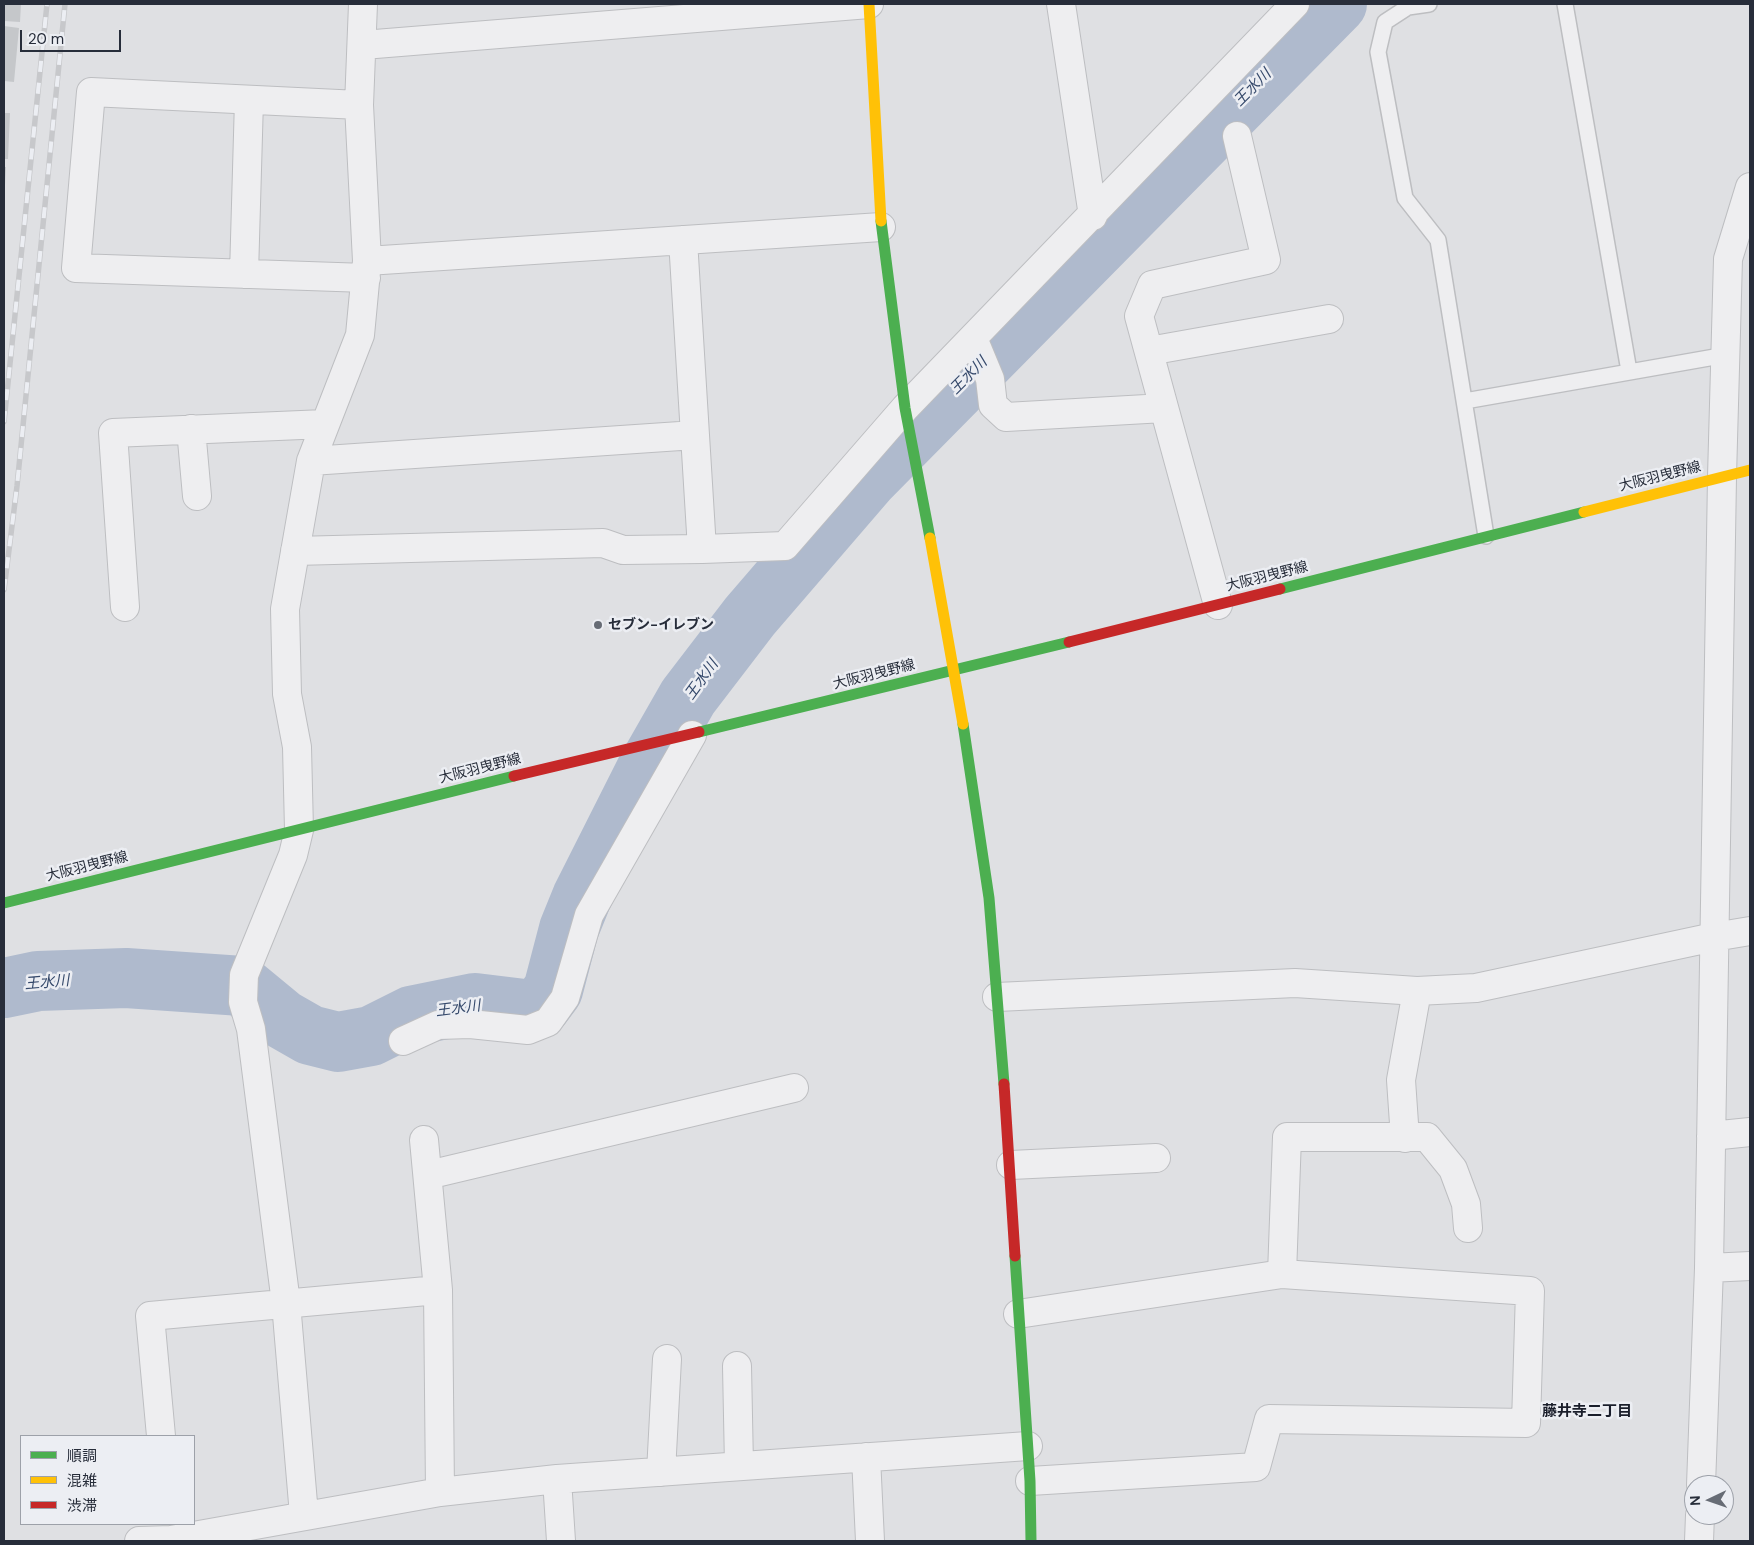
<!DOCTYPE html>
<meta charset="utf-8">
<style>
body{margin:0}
#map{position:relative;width:1754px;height:1545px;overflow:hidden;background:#dfe0e3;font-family:"DM Sans","Noto Sans JP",sans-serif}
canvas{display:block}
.frame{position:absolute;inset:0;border:5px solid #272d3a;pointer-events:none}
.legend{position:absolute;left:20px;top:1435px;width:175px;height:90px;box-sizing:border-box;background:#eceef3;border:1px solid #9da1a9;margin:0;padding:6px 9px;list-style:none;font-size:15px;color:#272d3a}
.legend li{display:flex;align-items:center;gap:10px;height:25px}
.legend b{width:25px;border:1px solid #9da1a9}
.north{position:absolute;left:1684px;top:1475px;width:50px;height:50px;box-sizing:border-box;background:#eceef3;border:1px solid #9da1a9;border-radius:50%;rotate:267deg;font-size:14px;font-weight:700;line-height:20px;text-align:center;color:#272d3a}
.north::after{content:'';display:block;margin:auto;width:18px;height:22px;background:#676c75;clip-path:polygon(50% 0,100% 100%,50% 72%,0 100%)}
.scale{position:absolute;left:20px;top:30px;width:101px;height:22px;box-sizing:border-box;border:2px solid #272d3a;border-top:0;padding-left:6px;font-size:15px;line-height:18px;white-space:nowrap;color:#272d3a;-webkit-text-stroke:4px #eceef3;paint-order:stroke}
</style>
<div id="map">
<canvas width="1754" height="1545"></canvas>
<div class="frame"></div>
<ul class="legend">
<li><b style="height:6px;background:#4caf50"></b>順調</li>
<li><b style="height:6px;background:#ffc107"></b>混雑</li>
<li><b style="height:6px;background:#c62828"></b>渋滞</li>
</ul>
<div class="north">N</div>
<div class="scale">20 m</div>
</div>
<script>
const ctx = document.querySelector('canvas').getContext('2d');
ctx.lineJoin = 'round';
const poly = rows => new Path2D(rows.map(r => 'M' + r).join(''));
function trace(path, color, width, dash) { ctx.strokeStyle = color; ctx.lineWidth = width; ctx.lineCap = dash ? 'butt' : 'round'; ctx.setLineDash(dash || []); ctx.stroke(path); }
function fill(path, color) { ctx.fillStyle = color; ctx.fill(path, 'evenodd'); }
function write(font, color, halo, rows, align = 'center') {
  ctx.font = font + ' "DM Sans","Noto Sans JP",sans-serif'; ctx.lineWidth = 5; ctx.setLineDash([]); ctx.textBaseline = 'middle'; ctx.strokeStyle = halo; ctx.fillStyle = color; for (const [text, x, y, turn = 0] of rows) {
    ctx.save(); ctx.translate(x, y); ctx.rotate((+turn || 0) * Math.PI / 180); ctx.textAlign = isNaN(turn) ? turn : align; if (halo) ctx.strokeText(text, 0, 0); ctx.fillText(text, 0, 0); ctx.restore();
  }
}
const river = poly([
 [4,988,38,981,126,978,242,986,282,1019,310,1035,338,1042,371,1036,411,1016,475,1003,524,1009,541,1006,553,990,569,929,582,897,644,774,688,697,750,616,868,479,1337,4]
]);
const building = poly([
 [4,4,21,4,20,22,4,21],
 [4,26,19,28,14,82,4,81],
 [4,113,10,113,8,159,4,159],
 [4,167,6,167,5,185,4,185]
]);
const lane = poly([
 [1429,4,1408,7,1385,22,1378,52,1405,198,1438,240,1486,536],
 [1565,4,1629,371],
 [1465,401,1726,355]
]);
const street = poly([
 [1061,4,1093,216],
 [363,45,869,4],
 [359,105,91,92,76,268,366,278],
 [367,261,881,227],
 [244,274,249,100],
 [973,338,990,379,993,405,1006,417,1164,408],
 [1149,351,1329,319],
 [191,429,197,496],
 [311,461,695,435],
 [702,549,785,546,905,408,1295,4],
 [295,551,603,543,623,550,702,549,683,240],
 [1218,605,1139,316,1152,285,1266,260,1237,136],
 [125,607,113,433,325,424],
 [997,997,1295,983,1417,991,1476,988,1714,937,1750,931],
 [403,1041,438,1025,470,1024,528,1030,548,1022,565,998,589,915,692,735],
 [1711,1136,1750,1132],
 [1405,1138,1401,1080,1417,991],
 [424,1140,438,1290,440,1492],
 [1011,1165,1156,1158],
 [428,1175,794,1088],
 [1709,1268,1750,1266],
 [1282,1274,1287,1137,1427,1137,1453,1169,1466,1204,1468,1228],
 [1018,1314,1282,1274,1530,1291,1526,1423,1269,1419,1256,1467,1030,1481],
 [737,1366,739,1466],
 [161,1436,150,1316,438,1290],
 [866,1457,870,1541],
 [661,1472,667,1359],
 [557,1479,561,1541],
 [1701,1485,1709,1268,1722,477,1728,259,1750,187],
 [304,1515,286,1303,251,1029,243,1002,244,975,293,855,299,830,297,747,287,694,285,609,311,461,360,335,367,261,359,105,363,4],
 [139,1541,171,1540,440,1492,557,1479,1028,1446],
 [1699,1541,1700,1515]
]);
const fast = poly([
 [881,221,905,408,930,538],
 [1280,589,1584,512],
 [963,724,989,898,1004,1084],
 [699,732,1069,642],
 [4,903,514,776],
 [1015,1256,1030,1481,1031,1541]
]);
const slow = poly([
 [869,4,881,221],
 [1584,512,1750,470],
 [930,538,963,724]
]);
const jam = poly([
 [1069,642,1280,589],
 [514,776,699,732],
 [1004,1084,1015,1256]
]);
const rail = poly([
 [4,422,47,4],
 [4,590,17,486,65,4]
]);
const markers = [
 [598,625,5,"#676c75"]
];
const streetNames = [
 ["大阪羽曳野線",1660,477,-14],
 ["大阪羽曳野線",1267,577,-14],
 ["大阪羽曳野線",874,675,-14],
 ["大阪羽曳野線",480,769,-14],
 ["大阪羽曳野線",87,867,-14]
];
const poiNames = [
 ["セブン-イレブン",608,625]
];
const waterNames = [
 ["王水川",1253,88,-45],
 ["王水川",969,376,-45],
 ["王水川",702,680,-54],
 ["王水川",47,983,-5],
 ["王水川",458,1009,-7]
];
const neighbourhoodNames = [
 ["藤井寺二丁目",1587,1412]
];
trace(river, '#afbacd', 60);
fill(building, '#c5c7ca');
trace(lane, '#bdbec1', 18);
trace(street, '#bdbec1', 30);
trace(lane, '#eeeef0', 15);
trace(street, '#eeeef0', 28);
trace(fast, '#4caf50', 11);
trace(slow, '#ffc107', 11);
trace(jam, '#c62828', 11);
trace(rail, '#c7c8cb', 5.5);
trace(rail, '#eceef3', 4, [11]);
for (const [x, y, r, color] of markers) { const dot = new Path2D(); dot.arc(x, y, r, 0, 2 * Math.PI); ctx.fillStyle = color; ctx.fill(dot); trace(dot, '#eceef3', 2); }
write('14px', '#272d3a', '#eceef3', streetNames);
write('bold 14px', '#272d3a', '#eceef3', poiNames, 'left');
write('italic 15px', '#35496b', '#eceef3', waterNames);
write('bold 15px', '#1a1e2b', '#eceef3', neighbourhoodNames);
</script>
